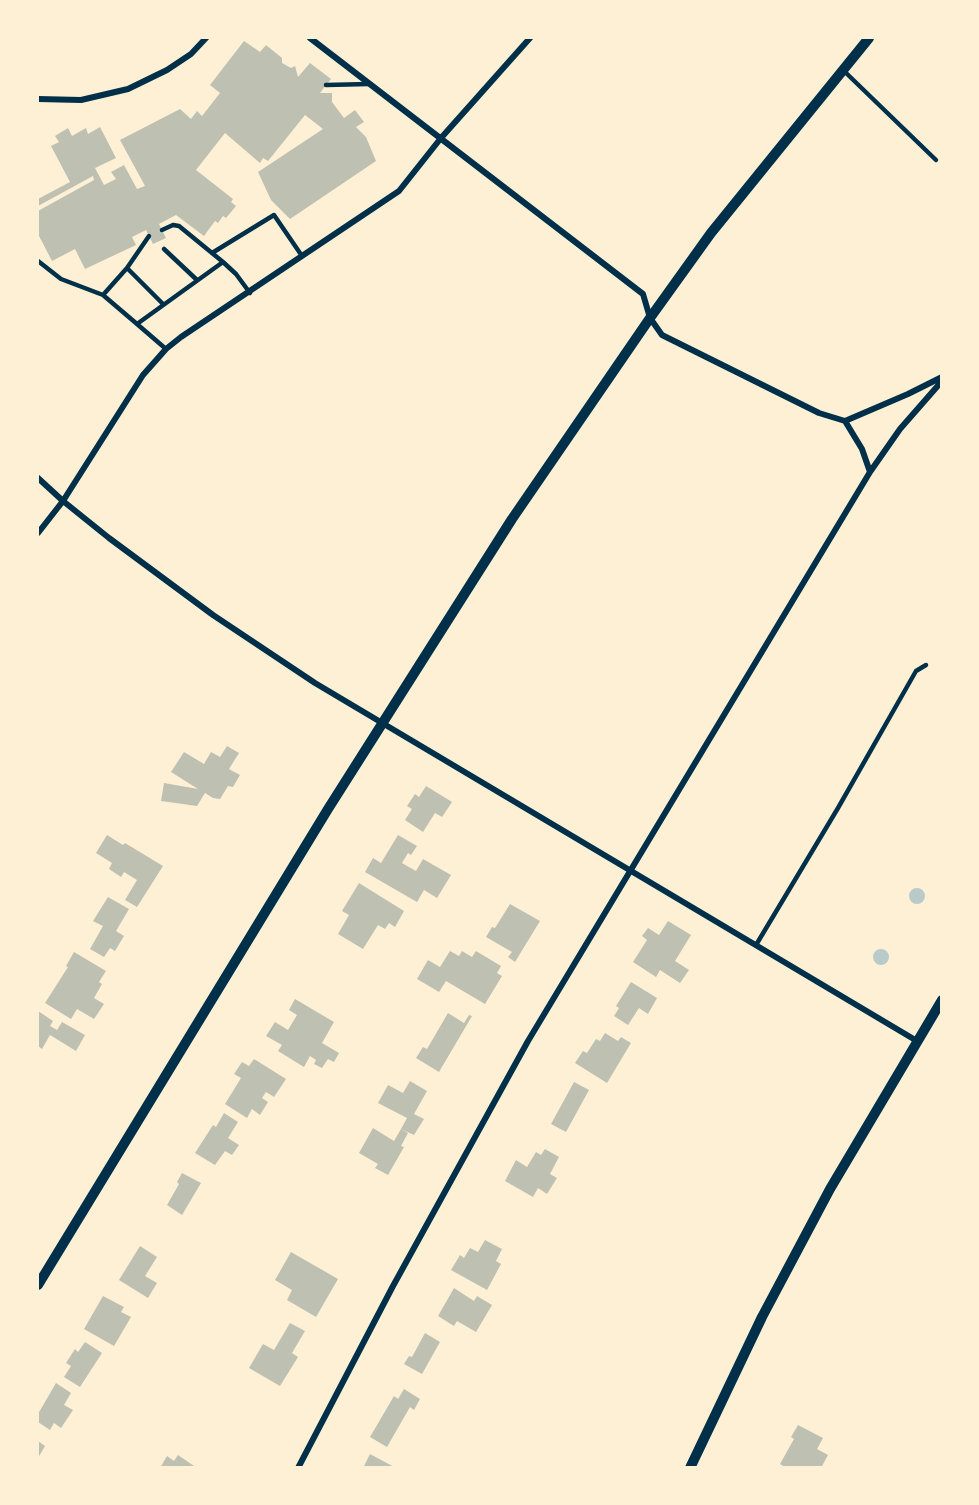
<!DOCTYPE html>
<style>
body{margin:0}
#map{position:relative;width:979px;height:1505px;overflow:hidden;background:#fdf0d5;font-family:"Varela Round",sans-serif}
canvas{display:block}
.frame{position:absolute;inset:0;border:39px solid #fdf0d5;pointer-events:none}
</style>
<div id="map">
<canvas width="979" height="1505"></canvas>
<div class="frame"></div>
</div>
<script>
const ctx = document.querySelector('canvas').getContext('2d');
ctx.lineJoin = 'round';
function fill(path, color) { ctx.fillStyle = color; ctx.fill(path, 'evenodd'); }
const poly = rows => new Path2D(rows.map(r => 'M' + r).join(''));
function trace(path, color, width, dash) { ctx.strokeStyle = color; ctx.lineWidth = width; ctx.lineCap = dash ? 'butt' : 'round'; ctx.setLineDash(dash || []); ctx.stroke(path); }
const green = poly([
 '909 896a8 8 0 1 1 16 0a8 8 0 1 1-16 0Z',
 '873 957a8 8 0 1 1 16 0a8 8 0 1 1-16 0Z'
]);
const building = poly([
 [244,41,260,52,266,45,282,58,282,63,291,68,295,66,298,77,310,63,331,79,320,93,332,93,332,102,344,118,355,110,364,122,356,127,366,137,376,161,290,219,271,200,258,172,323,129,305,115,268,161,263,158,260,163,225,133,196,170,233,199,231,202,236,206,226,218,223,216,218,223,215,221,204,236,176,215,159,224,166,238,153,244,146,230,132,237,136,245,85,269,75,249,52,261,38,234,38,211,94,180,93,176,38,206,38,199,70,182,51,146,59,142,55,136,68,128,72,136,86,128,88,134,100,127,116,158,95,168,104,185,116,179,111,172,124,165,137,189,145,186,120,140,180,109,191,119,197,111,202,116,220,93,210,85],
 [227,746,239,753,229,769,240,775,233,787,228,786,220,799,213,798,205,793,197,806,161,801,164,783,198,789,171,772,184,752,204,764,211,752,220,757],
 [426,786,452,802,442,817,435,813,423,832,405,820,412,809,407,806,415,794,419,797],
 [107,835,123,845,125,843,163,866,137,907,125,900,137,880,124,872,121,877,109,869,112,863,96,853],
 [398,835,417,846,411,855,408,853,402,863,416,871,423,859,451,875,437,898,424,890,417,902,365,872,373,858,381,863],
 [359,883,404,911,395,927,389,923,385,929,378,925,363,949,338,934,349,915,342,911],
 [108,897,129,909,116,931,124,936,115,951,110,948,104,957,90,949,103,926,93,921],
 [510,904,540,921,515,962,508,957,512,952,486,937,492,927,495,928],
 [668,921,691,935,675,961,689,970,680,983,660,970,656,977,633,962,647,940,642,936,648,928,659,935],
 [450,951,459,956,462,951,472,957,476,951,501,966,497,973,502,976,485,1004,446,981,439,992,417,979,428,960,440,967],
 [74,952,106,971,99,982,102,984,94,998,104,1004,94,1019,77,1009,71,1019,45,1003,68,967,66,966],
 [631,982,657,998,648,1014,639,1008,628,1025,614,1016,619,1008,616,1006],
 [295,999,334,1022,322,1043,339,1053,334,1062,328,1059,322,1068,314,1064,316,1060,310,1056,304,1067,278,1051,282,1045,266,1036,275,1022,288,1030,297,1015,289,1010],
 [38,1011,53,1021,50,1026,57,1030,62,1022,85,1035,76,1051,50,1035,42,1049,38,1046],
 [448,1013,464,1023,469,1015,472,1016,439,1072,416,1058,423,1047,427,1049],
 [605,1033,618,1041,621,1037,631,1043,607,1083,575,1063,583,1051,587,1053,596,1039,600,1041],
 [254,1059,286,1079,274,1097,266,1092,262,1098,268,1102,260,1115,252,1109,247,1118,225,1104,241,1078,234,1074,242,1062,249,1066],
 [410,1081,427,1091,414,1114,424,1119,414,1135,401,1129,407,1118,378,1103,388,1085,403,1093],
 [574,1082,589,1090,566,1132,551,1124],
 [224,1113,238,1122,228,1138,239,1145,232,1155,225,1151,215,1165,195,1153,213,1125,216,1127],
 [373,1128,394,1141,401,1129,408,1133,401,1146,404,1147,388,1175,375,1168,378,1164,359,1153],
 [545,1149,559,1157,550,1174,557,1178,547,1194,538,1188,533,1197,505,1181,516,1160,527,1167,536,1152,541,1155],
 [182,1173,201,1183,182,1215,167,1205,179,1184,177,1182],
 [485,1240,502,1249,496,1261,501,1264,487,1290,451,1270,460,1255,464,1258,470,1248,478,1252],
 [140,1246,157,1257,145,1276,157,1283,148,1298,119,1280],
 [291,1252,338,1279,316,1317,287,1300,292,1290,275,1280],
 [454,1288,474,1301,477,1296,492,1305,476,1332,457,1321,454,1326,438,1316],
 [103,1296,124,1307,121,1312,131,1317,114,1346,84,1329],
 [290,1323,305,1331,292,1353,298,1357,280,1386,249,1368,263,1344,274,1350],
 [425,1333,440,1342,422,1374,404,1364,409,1356,412,1357],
 [85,1342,102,1353,80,1387,64,1377,71,1366,66,1363,75,1349,78,1352],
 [56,1383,71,1393,64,1405,73,1410,61,1428,54,1423,50,1430,38,1422,38,1414],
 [404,1389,420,1399,414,1410,410,1407,387,1447,370,1437,394,1396,398,1399],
 [798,1425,823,1438,817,1449,828,1455,821,1468,786,1468,780,1464,794,1439,791,1437],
 [38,1441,45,1446,38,1458],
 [370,1454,396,1468,363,1468],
 [178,1455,197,1468,160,1468,167,1456,174,1461]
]);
const service = poly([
 [844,71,936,160],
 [326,85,369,84],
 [162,230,173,225,179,226,212,253],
 [164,249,197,280],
 [38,261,61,279,103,295],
 [223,262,212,253,274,215,302,256],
 [127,268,149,236],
 [137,324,103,295,127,268,163,304],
 [166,349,137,324,223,262,236,274,250,293],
 [756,945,838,808,916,671,926,665]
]);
const minor = poly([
 [310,38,643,294,650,318,662,335,819,413,845,421,908,394,942,377],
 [38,99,81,100,128,89,167,70,191,54,206,38],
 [870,472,900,429,942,381],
 [38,478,63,501,109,538,213,615,315,683,917,1041],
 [38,533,63,501,143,375,166,349,181,337,399,191,441,138,530,38],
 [298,1468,393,1286,528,1041,870,472,862,449,845,421]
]);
const tertiary = poly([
 [38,1285,328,809,512,519,650,318,711,233,869,38],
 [690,1468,762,1317,830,1189,942,1000]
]);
fill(green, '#b9caca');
fill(building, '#bec0b2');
trace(service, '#003049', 4.5);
trace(minor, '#003049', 6);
trace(tertiary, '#003049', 10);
</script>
